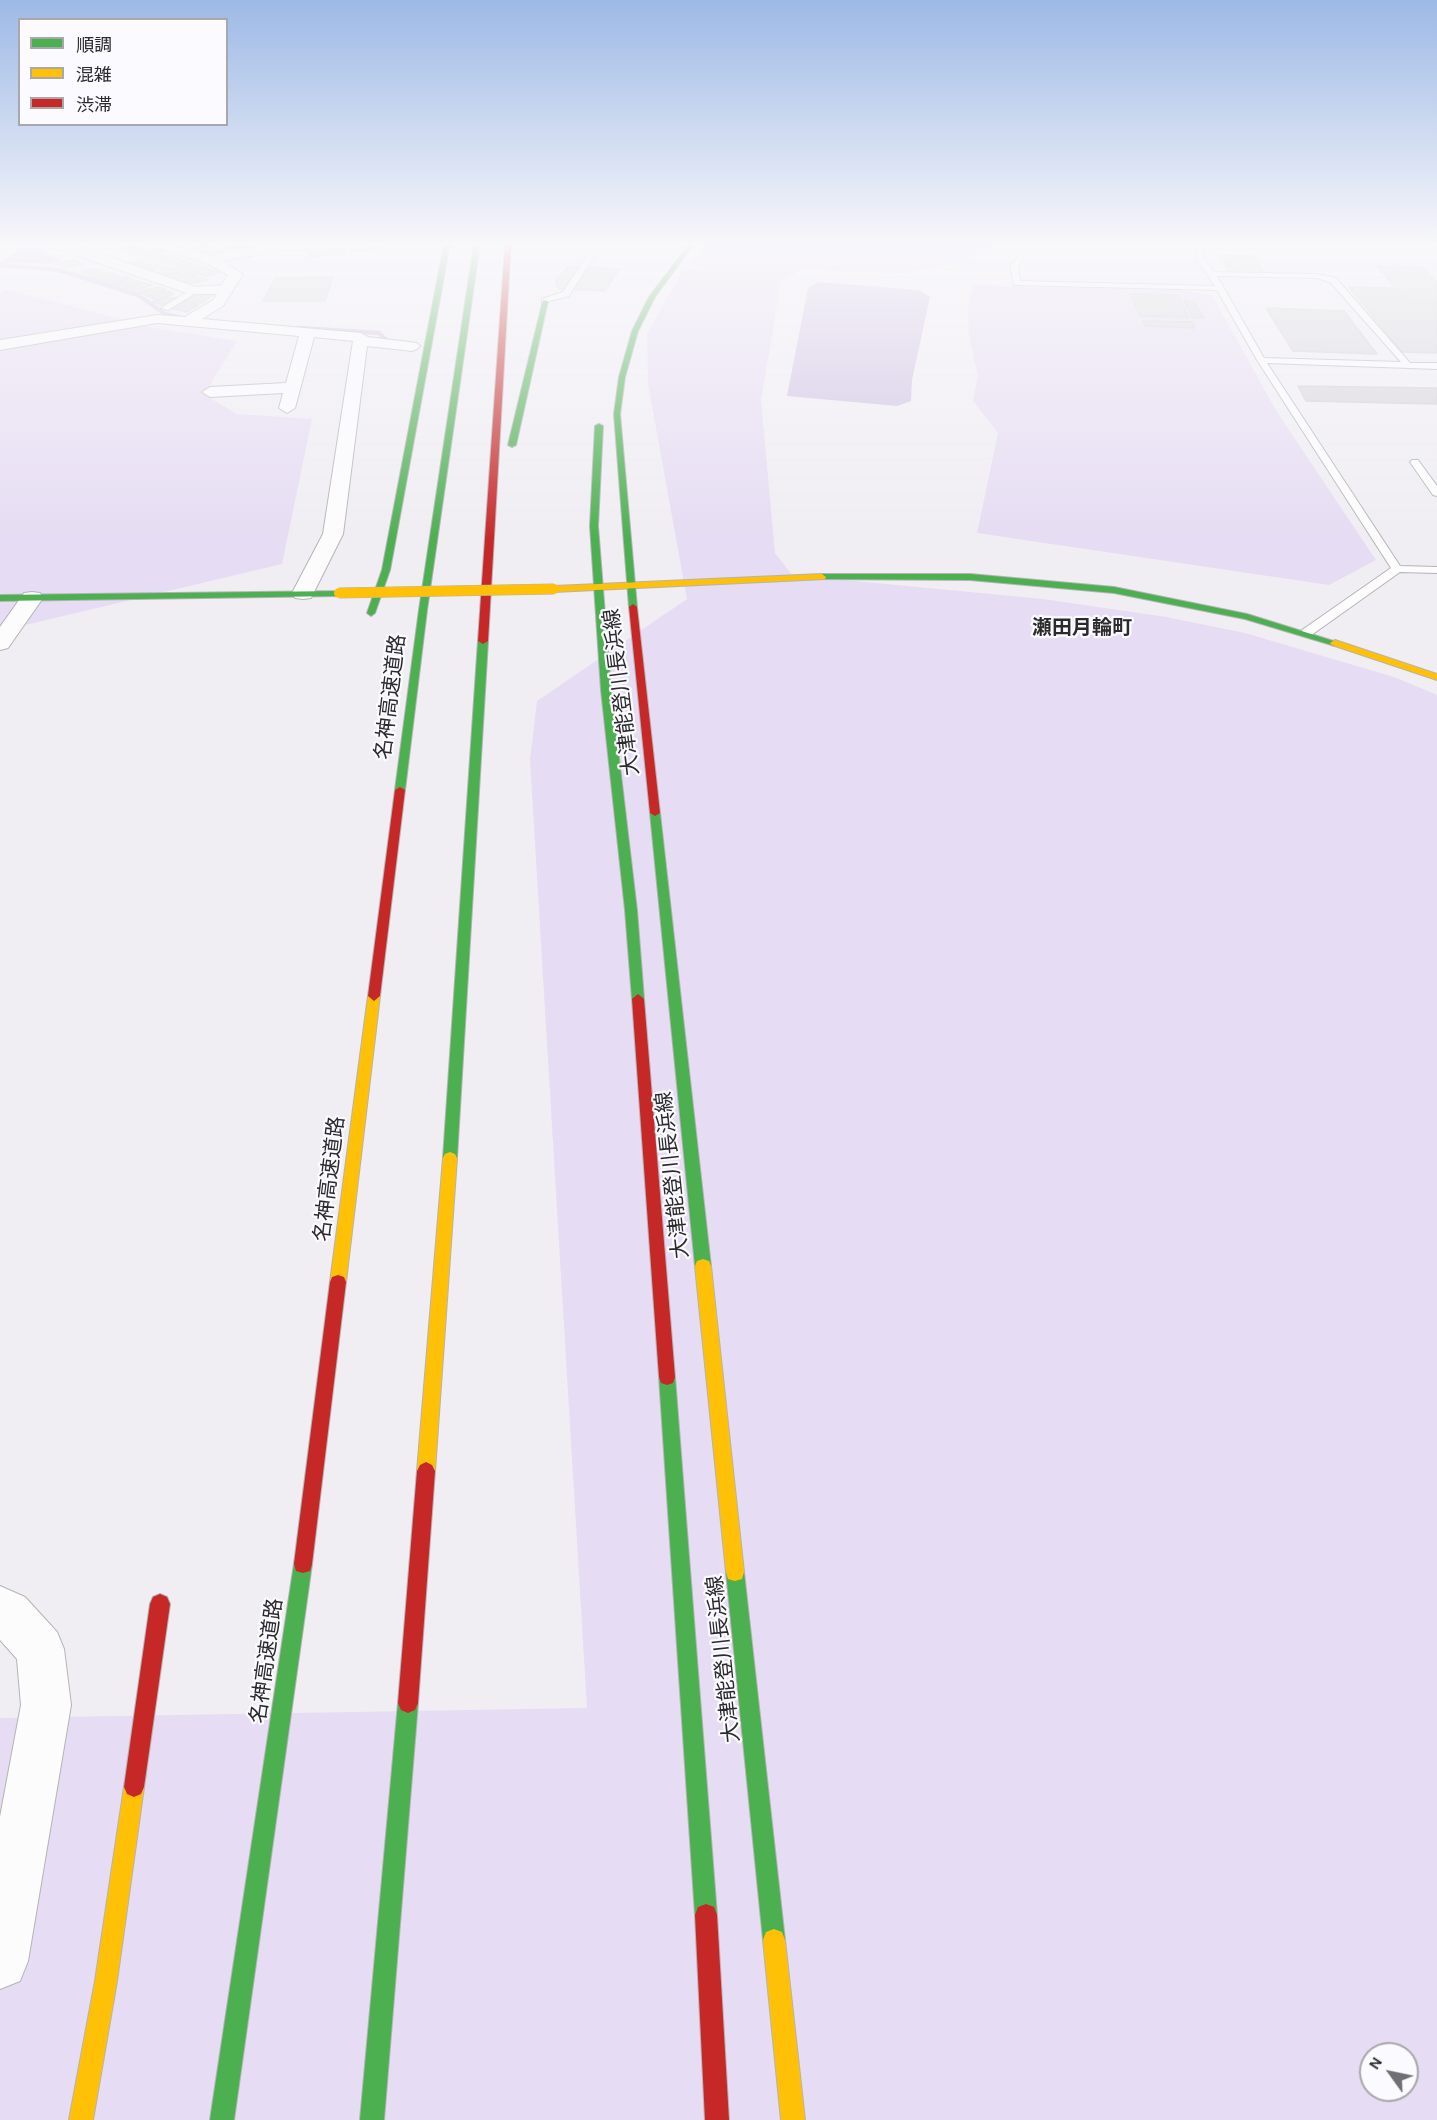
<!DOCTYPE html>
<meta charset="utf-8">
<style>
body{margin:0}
#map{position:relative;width:1437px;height:2120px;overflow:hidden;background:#f0eef3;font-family:Karla,"Noto Sans JP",sans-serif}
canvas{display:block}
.legend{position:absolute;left:18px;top:18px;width:210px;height:108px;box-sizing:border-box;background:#fbfafe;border:2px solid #a8a7aa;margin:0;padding:8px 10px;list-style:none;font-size:18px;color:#2b2a2d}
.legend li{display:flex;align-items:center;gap:12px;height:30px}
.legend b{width:30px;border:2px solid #a8a7aa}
.north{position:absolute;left:1359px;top:2042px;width:60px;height:60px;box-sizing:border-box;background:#fbfafe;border:2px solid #a8a7aa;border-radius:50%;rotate:303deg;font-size:16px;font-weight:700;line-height:24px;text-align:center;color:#2b2a2d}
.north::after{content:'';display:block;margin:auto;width:21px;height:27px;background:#706f72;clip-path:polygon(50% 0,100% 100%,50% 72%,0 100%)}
</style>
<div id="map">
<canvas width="1437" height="2120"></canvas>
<ul class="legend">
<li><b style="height:8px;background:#4caf50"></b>順調</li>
<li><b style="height:8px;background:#ffc107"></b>混雑</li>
<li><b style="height:8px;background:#c62828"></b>渋滞</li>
</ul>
<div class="north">N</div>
</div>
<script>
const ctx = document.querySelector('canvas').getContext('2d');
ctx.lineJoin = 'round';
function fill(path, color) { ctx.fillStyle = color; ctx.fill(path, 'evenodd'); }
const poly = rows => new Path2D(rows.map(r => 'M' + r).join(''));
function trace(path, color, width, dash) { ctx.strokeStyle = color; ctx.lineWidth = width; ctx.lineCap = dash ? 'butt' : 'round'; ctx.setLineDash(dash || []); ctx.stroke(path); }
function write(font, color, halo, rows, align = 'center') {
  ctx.font = font + ' Karla,"Noto Sans JP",sans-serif'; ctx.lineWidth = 4.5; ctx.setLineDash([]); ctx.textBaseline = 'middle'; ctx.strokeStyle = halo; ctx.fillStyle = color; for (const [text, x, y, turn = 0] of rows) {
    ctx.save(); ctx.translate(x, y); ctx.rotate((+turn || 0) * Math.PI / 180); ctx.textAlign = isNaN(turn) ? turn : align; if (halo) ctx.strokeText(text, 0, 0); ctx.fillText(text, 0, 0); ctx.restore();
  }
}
const green = poly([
 [707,244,1001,244,956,264,904,273,800,270,781,281,761,400,775,553,792,575,1043,599,1166,617,1245,633,1394,677,1437,695,1437,2120,0,2120,0,1718,587,1708,530,760,537,701,687,599,648,384,647,335,683,269,704,269,690,264],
 [1371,2054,1407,2054,1407,2090,1371,2090],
 [973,285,1180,290,1212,295,1277,412,1376,560,1329,585,977,533,998,433,973,401,978,376,969,335,968,307],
 [5,289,155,328,237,341,204,394,237,414,312,419,282,564,0,631,0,294]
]);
const water = poly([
 [23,248,46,250,43,252,63,260,50,264,0,262],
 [818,282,919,290,930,297,912,380,911,401,897,406,787,396,808,288]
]);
const stream = poly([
 [0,265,59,270,138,295,165,314,182,318],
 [299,328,379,333,386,340]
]);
const building = poly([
 [203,244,214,248,202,251,189,250,203,244],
 [240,244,251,247,234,251,223,248,240,244],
 [134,245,144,249,129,252,119,249,134,245],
 [381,247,382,249,351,252,350,250,381,247],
 [152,248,162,251,144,256,133,253,152,248],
 [215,248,225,251,221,252,224,253,209,256,198,252,215,248],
 [343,248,345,253,340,254,309,257,308,253,343,248],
 [160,254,172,257,157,261,145,257,160,254],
 [1218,255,1254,256,1263,271,1228,270,1218,255],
 [176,258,185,261,171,265,160,262,176,258],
 [75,259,82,264,67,268,55,264,75,259],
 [143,259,154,263,138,267,127,263,143,259],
 [187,262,200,266,186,270,174,266,187,262],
 [153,263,167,267,151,270,137,268,153,263],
 [1392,265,1424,268,1437,282,1437,302,1407,301,1377,266,1393,267,1392,265],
 [568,266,619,269,605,291,559,289,555,282,568,266],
 [169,267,181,271,168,275,157,273,169,267],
 [203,267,212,270,223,272,207,277,189,271,203,267],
 [92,269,103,270,89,276,80,272,92,269],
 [182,271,195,275,181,279,169,278,173,276,169,275,182,271],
 [106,272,117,275,100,280,91,277,106,272],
 [117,276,129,277,113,283,102,280,117,276],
 [196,276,208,280,195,283,181,282,196,276],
 [333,277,325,301,263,301,275,278,333,277],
 [128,279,143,282,126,287,112,284,128,279],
 [143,283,152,285,135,291,124,288,143,283],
 [158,287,166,290,147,296,138,292,158,287],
 [1349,287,1395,288,1407,301,1437,302,1437,353,1402,352,1349,287],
 [169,291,174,294,156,300,147,296,169,291],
 [198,294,212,295,203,303,184,301,198,294],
 [1131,294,1178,295,1189,318,1140,316,1131,294],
 [168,297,177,298,174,299,178,301,162,305,152,302,168,297],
 [1184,301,1194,302,1204,318,1193,318,1184,301],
 [181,302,197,303,194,305,199,305,187,312,169,308,181,302],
 [1266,308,1344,311,1377,354,1293,351,1266,308],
 [1143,321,1193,322,1195,328,1145,326,1143,321],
 [1298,386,1437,388,1437,404,1306,401,1298,386]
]);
const lane = poly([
 [1028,244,1034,244,1018,266,1020,281,1215,286,1196,258,1196,248,1199,244,1206,244,1203,248,1204,258,1214,272,1317,274,1336,278,1410,363,1437,363,1437,369,1267,363,1400,566,1437,567,1437,573,1400,572,1310,636,1302,636,1302,630,1391,568,1257,360,1217,290,1014,285,1010,266,1028,244],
 [1217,276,1317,278,1330,282,1401,362,1264,358,1217,276],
 [589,253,595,254,569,296,542,303,542,299,563,292,589,253],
 [192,289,199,291,168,310,161,308,192,289],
 [1412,460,1418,460,1437,486,1437,496,1433,495,1410,462,1412,460]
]);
const street = poly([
 [56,244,72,244,196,287,222,285,228,275,206,263,153,247,151,244,170,244,211,256,271,244,323,244,317,248,271,252,223,261,243,274,223,306,202,319,361,333,368,337,417,343,420,346,417,349,412,351,367,346,343,534,311,598,303,599,295,598,292,593,323,534,353,341,314,337,295,408,287,413,279,408,283,393,210,397,202,392,210,387,286,383,299,336,157,323,0,350,0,340,157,315,185,317,213,300,217,294,190,294,57,249,56,244],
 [32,592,40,593,43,598,8,648,0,650,0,627,24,593,32,592],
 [0,1586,25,1597,57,1632,64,1649,71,1705,28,1961,20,1981,0,1989,0,1817,21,1705,17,1659,0,1640,0,1586]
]);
const fast = poly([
 [444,244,450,244,390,570,375,613,371,616,367,613,382,570,444,244],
 [474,244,480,244,427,610,405,790,400,793,395,790,419,610,474,244],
 [689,244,694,244,655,297,638,331,625,377,620,414,637,607,633,610,629,607,614,414,619,377,632,331,649,297,689,244],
 [543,300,548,301,516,445,512,447,508,445,543,300],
 [599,424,603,426,598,526,611,690,637,910,644,999,638,1004,632,999,625,910,601,690,590,526,595,426,599,424],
 [822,574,970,574,1114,587,1247,614,1340,643,1335,646,1245,619,1114,593,970,580,819,579,818,577,822,574],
 [342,591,343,593,339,596,0,601,0,595,342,591],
 [483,638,488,641,457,1158,455,1162,450,1164,445,1162,443,1158,478,641,483,638],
 [655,810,660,813,711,1266,709,1271,703,1273,697,1271,695,1266,650,813,655,810],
 [667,1369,673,1371,675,1377,717,1915,714,1923,706,1926,698,1923,695,1915,659,1377,661,1371,667,1369],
 [303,1555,310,1557,312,1564,234,2120,210,2120,294,1564,296,1557,303,1555],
 [735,1563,742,1565,744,1572,785,1940,782,1948,774,1951,766,1948,763,1940,726,1572,728,1565,735,1563],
 [408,1693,415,1696,418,1703,384,2120,360,2120,398,1703,401,1696,408,1693]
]);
const slow = poly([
 [822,574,826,577,825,579,554,592,550,589,554,586,822,574],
 [1335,640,1437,674,1437,680,1332,645,1330,643,1335,640],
 [374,991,380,996,346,1282,344,1287,338,1289,332,1287,330,1282,368,996,374,991],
 [450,1152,455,1154,457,1158,435,1471,432,1477,426,1480,420,1477,417,1471,443,1158,445,1154,450,1152],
 [703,1259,709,1261,711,1266,744,1572,742,1579,735,1581,728,1579,726,1572,695,1266,697,1261,703,1259],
 [134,1777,141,1780,144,1787,117,1981,93,2120,69,2120,95,1981,124,1787,127,1780,134,1777],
 [774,1929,782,1932,785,1940,805,2120,781,2120,763,1940,766,1932,774,1929]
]);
const jam = poly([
 [505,244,511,244,488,641,483,644,478,641,505,244],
 [633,604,637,607,660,813,655,816,650,813,629,607,633,604],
 [400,787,405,790,380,996,374,1001,368,996,395,790,400,787],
 [638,994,644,999,675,1377,673,1383,667,1385,661,1383,659,1377,632,999,638,994],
 [338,1275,344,1277,346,1282,312,1564,310,1571,303,1573,296,1571,294,1564,330,1282,332,1277,338,1275],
 [426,1462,432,1465,435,1471,418,1703,415,1710,408,1713,401,1710,398,1703,417,1471,420,1465,426,1462],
 [160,1594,167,1597,170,1604,144,1787,141,1794,134,1797,127,1794,124,1787,150,1604,153,1597,160,1594],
 [706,1904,714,1907,717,1915,729,2120,705,2120,695,1915,698,1907,706,1904]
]);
const slowBridge = poly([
 [339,593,554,589]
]);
const farQuarternames = [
 ["瀬田月輪町",1082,628]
];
const streetNames = [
 ["大津能登川長浜線",622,692,-97],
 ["名神高速道路",391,697,-83],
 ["大津能登川長浜線",673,1175,-96],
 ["名神高速道路",330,1179,-83],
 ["大津能登川長浜線",724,1659,-96],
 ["名神高速道路",267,1661,-82]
];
fill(green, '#e6dcf3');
fill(water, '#cec0e2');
trace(stream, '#cec0e2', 4.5);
fill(building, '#d6d4d8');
trace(building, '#cecdd0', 1.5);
trace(lane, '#b4b3b6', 2);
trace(street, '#b4b3b6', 2);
trace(fast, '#b4b3b6', 2);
trace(slow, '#b4b3b6', 2);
trace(jam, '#b4b3b6', 2);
fill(lane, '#fdfcfd');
fill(street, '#fdfcfd');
fill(fast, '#4caf50');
fill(slow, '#ffc107');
fill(jam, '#c62828');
trace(slowBridge, '#b4b3b6', 11, []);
trace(slowBridge, '#ffc107', 10);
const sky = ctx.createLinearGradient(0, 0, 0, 541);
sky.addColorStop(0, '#9db9e6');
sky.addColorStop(0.45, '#f8f7fa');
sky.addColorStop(1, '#f8f7fa00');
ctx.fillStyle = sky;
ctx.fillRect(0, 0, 1437, 541);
write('bold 20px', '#2b2a2d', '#fbfafe', farQuarternames);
write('21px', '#2b2a2d', '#fbfafe', streetNames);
</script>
